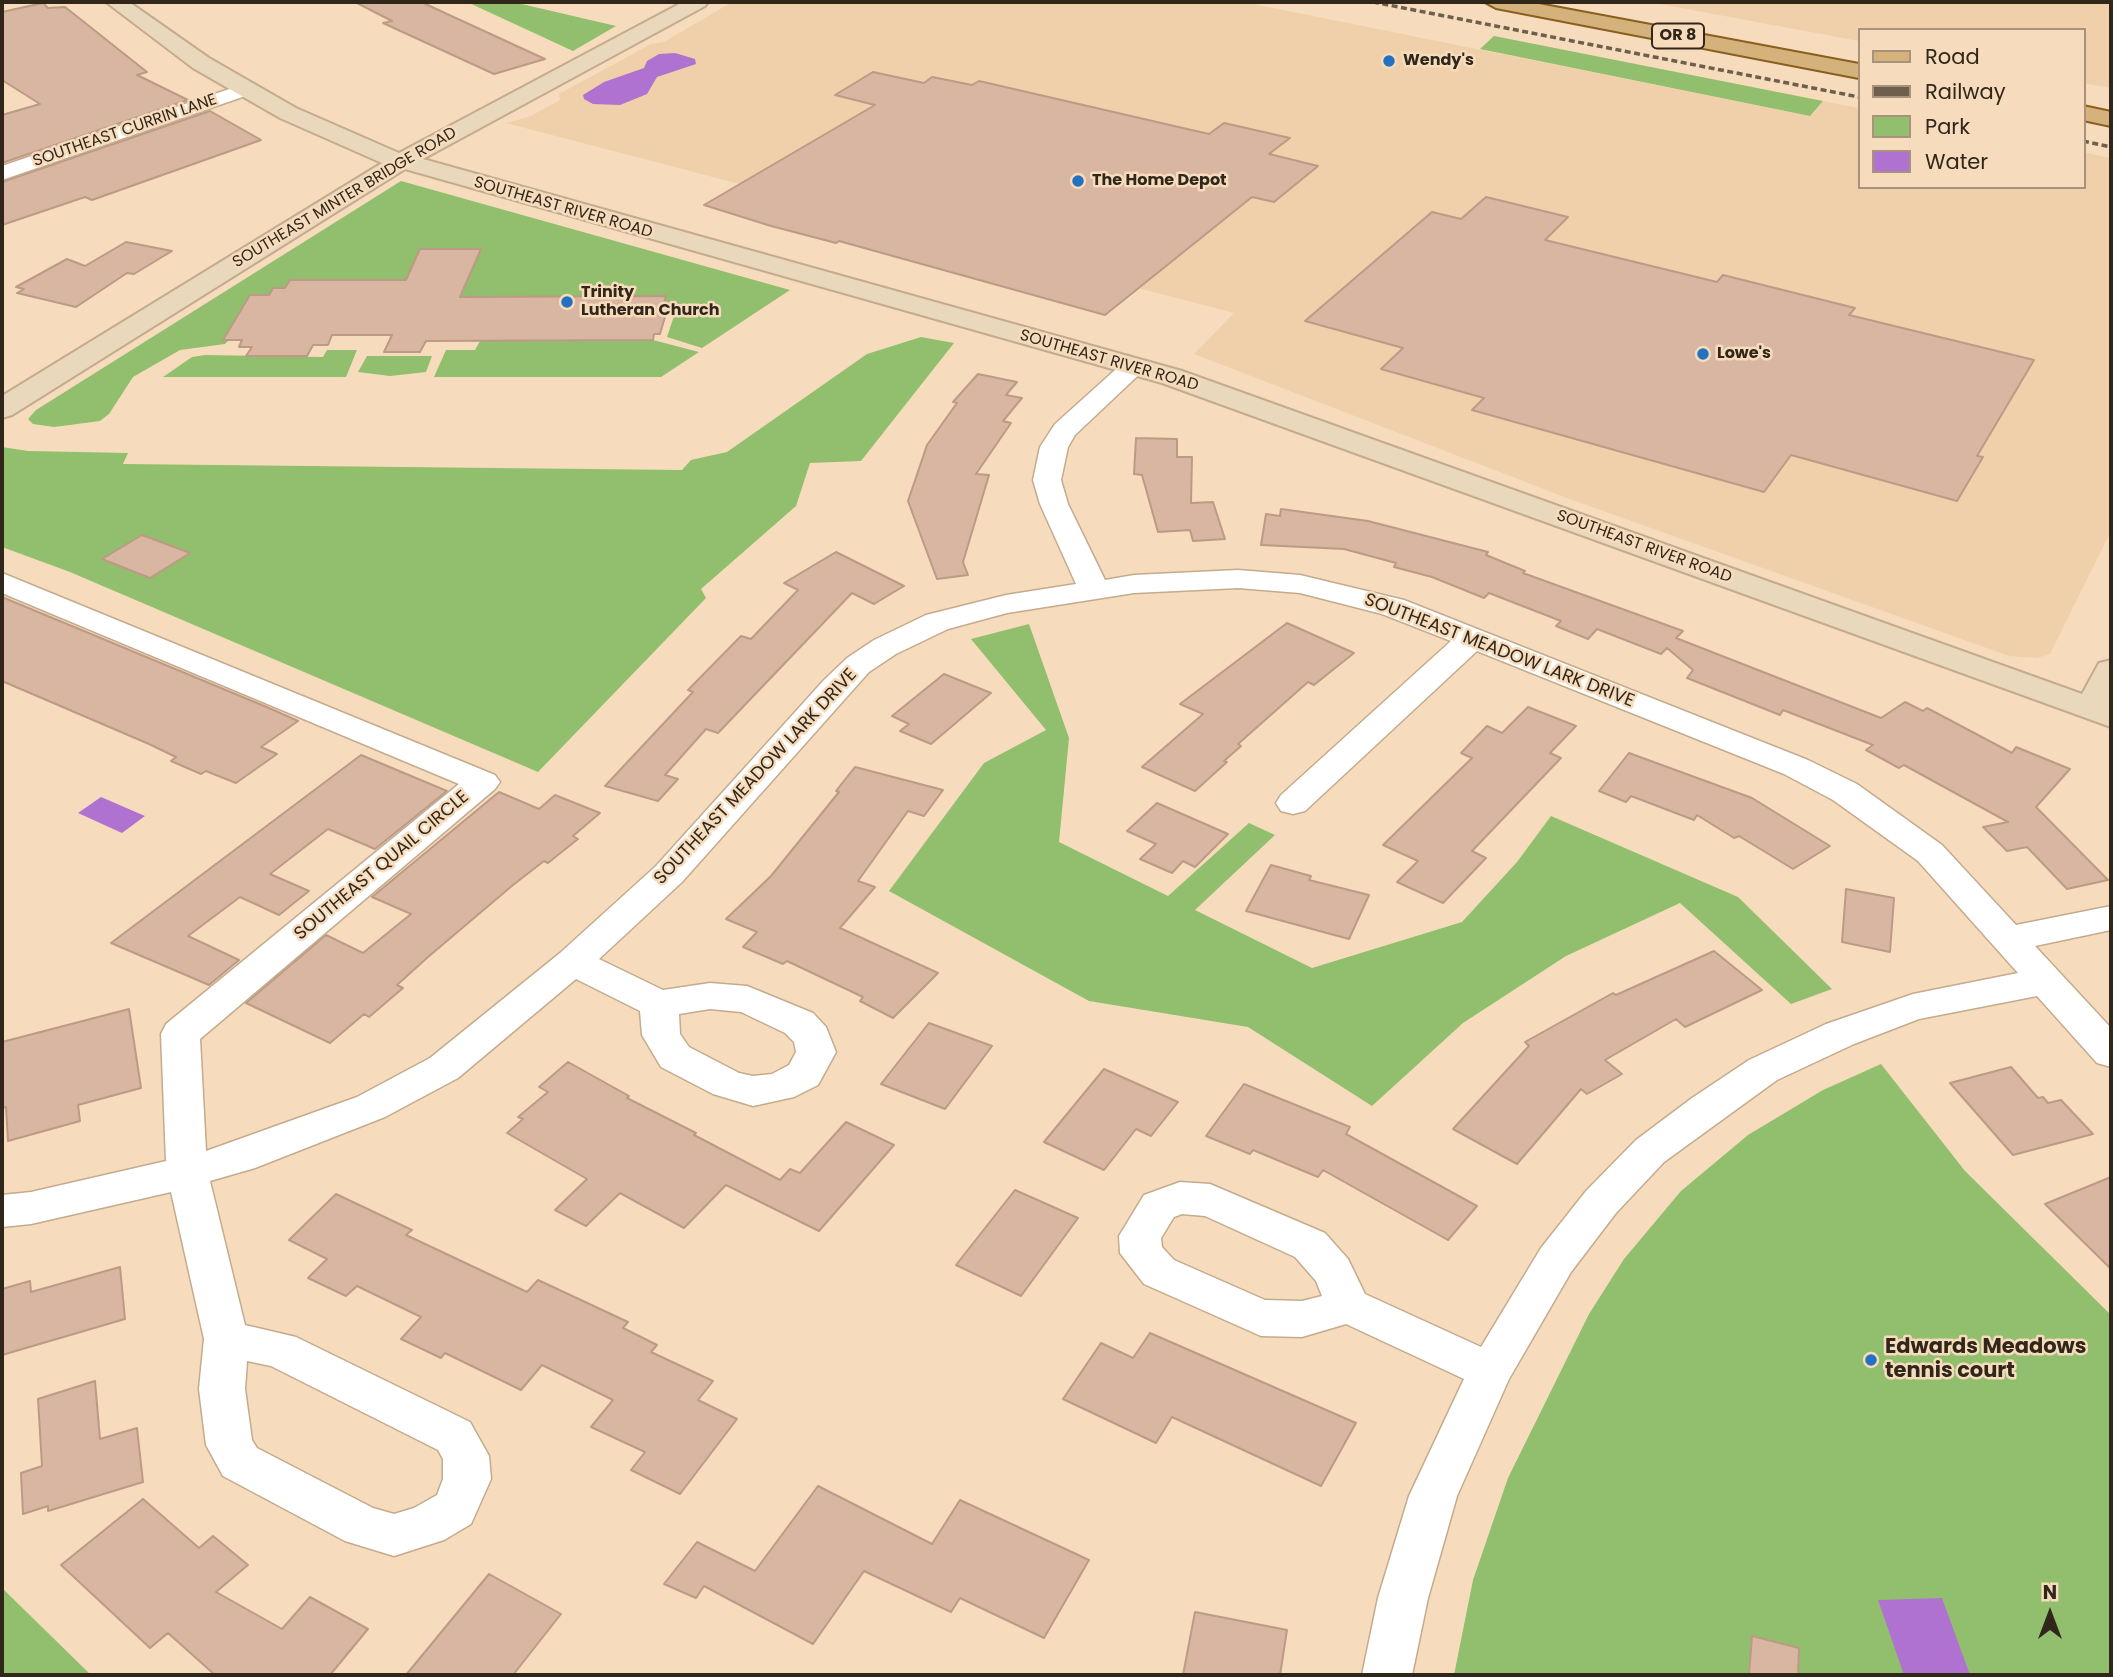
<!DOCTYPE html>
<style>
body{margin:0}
#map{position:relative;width:2113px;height:1677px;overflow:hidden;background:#f6dcbd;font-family:Poppins,sans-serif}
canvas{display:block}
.frame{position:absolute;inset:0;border:4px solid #30261a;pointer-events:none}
.legend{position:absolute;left:1858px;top:28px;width:228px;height:161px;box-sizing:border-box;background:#f6dcbd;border:2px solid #a7937c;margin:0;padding:9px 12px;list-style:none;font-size:21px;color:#30261a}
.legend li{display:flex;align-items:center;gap:14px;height:35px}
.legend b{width:35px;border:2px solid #a7937c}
.north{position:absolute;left:2015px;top:1579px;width:70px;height:70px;-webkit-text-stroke:5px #f6dcbd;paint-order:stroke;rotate:0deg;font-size:19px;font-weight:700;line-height:28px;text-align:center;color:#30261a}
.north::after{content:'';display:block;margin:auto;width:24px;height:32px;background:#30261a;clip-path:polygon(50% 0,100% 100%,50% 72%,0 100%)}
</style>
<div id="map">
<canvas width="2113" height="1677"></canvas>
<div class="frame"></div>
<ul class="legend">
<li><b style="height:9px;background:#d5b27c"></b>Road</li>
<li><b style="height:9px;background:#6e5f4d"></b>Railway</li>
<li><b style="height:19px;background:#91bf6d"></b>Park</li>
<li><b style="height:19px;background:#af72d1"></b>Water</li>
</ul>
<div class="north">N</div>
</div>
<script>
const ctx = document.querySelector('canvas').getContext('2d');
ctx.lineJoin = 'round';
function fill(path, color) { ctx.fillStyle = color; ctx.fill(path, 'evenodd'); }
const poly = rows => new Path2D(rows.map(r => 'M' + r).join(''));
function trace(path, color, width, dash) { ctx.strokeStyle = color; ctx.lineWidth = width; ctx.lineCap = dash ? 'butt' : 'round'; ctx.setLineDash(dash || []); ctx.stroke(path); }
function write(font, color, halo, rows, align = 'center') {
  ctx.font = font + ' Poppins,sans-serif'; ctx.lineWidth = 5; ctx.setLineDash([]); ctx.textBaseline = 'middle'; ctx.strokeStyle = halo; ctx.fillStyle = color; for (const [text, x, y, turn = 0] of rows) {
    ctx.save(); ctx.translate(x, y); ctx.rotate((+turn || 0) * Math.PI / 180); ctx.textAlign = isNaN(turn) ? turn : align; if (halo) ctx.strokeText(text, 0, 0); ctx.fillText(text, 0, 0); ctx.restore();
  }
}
const built = poly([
 [732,2,1243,2,1810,116,1823,101,1859,108,1859,187,2083,187,2083,152,2111,158,2111,531,2050,654,2037,658,2009,656,1567,498,1194,354,1234,313,506,123,529,117,560,100,559,94,651,44,664,42],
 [1649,2,2111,2,2111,88,2083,83,2083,30,1859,30,1859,41]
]);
const green = poly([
 [467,2,513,2,616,26,573,51],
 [1494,36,1823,101,1810,116,1480,49],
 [401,181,790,290,702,348,667,337,678,304,455,309,481,249,421,249,393,307,285,288,269,295,250,295,224,339,229,340,225,344,180,350,133,377,109,414,100,421,54,427,33,424,28,419,36,410],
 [921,337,954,343,861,461,810,463,796,506,701,589,706,598,538,772,70,572,2,547,2,447,28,451,128,453,123,464,682,470,691,460,727,452,867,354],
 [653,340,699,352,661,377,434,377,446,350,475,350,480,341],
 [327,350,357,350,346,377,163,377,192,357,205,355,323,357],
 [367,356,432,356,426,372,390,376,358,372],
 [1029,624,1069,738,1059,842,1168,896,1249,823,1275,835,1195,910,1312,968,1462,922,1517,862,1551,816,1738,897,1832,989,1791,1004,1680,903,1566,956,1463,1023,1372,1106,1248,1027,1089,1001,889,891,984,763,1046,730,971,639],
 [1881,1064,1965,1171,2111,1315,2111,1675,1454,1675,1473,1580,1508,1478,1589,1314,1624,1259,1681,1191,1748,1135,1823,1090],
 [2,1588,91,1675,2,1675]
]);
const water = poly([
 [675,53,695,59,696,64,657,77,647,94,620,105,593,104,584,99,583,95,604,82,644,68,647,61,659,54],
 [101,797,145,816,122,833,78,813],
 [1942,1598,1970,1675,1904,1675,1878,1600]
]);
const building = poly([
 [355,2,421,2,545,59,494,74,383,23,392,21,355,2],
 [43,3,48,8,65,7,147,72,137,75,188,100,2,163,2,115,40,104,2,80,2,12,43,3],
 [873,72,924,83,932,77,972,85,979,81,1209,134,1224,123,1290,138,1269,154,1318,166,1274,202,1252,197,1105,315,839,241,836,243,771,226,704,205,875,105,835,95,873,72],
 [210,111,261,140,92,200,85,197,2,225,2,182,210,111],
 [1486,197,1568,217,1545,240,1717,282,1723,275,1855,308,1849,315,2034,360,1977,456,1983,457,1957,501,1791,455,1764,492,1472,410,1484,398,1381,369,1403,348,1305,321,1432,212,1461,219,1486,197],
 [126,242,172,251,134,274,127,273,76,307,17,293,24,289,16,287,67,259,85,266,126,242],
 [420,249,481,249,460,297,666,296,664,303,669,303,660,334,654,334,653,340,426,341,420,352,384,352,392,335,332,335,328,345,313,345,307,356,246,356,252,347,239,347,242,340,223,340,250,295,269,295,273,288,285,288,290,280,406,280,420,249],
 [978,374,1017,382,1006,395,1022,398,1003,421,1011,423,976,474,989,475,963,562,968,575,937,579,908,501,927,445,957,403,953,402,978,374],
 [1136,438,1177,439,1177,457,1192,457,1191,503,1213,502,1225,539,1193,541,1190,530,1158,532,1142,475,1134,474,1136,438],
 [1281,509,1368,521,1488,552,1486,555,1525,571,1523,573,1683,631,1676,638,1881,718,1905,702,1923,711,1927,708,2012,753,2016,747,2070,769,2036,807,2108,880,2067,889,2027,847,2007,851,1983,827,2008,822,1904,765,1899,768,1866,750,1873,745,1783,710,1780,715,1687,678,1693,670,1667,648,1661,654,1597,629,1588,639,1556,626,1561,621,1489,593,1484,598,1432,577,1394,567,1396,563,1344,549,1261,545,1266,514,1280,516,1281,509],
 [142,535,190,553,150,578,102,559,142,535],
 [836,552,904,586,874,604,852,593,718,733,706,729,665,775,678,779,658,801,605,786,693,692,688,690,741,636,751,639,798,590,784,583,836,552],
 [2,597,269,708,298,721,261,747,277,754,236,783,206,771,201,774,171,761,176,757,149,744,2,681,2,597],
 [1287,623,1354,653,1314,685,1308,682,1238,744,1241,746,1224,761,1227,762,1195,791,1142,767,1203,714,1180,704,1287,623],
 [944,674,991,693,931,744,900,731,909,724,892,716,944,674],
 [1528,707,1576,726,1550,753,1561,758,1472,851,1486,858,1443,903,1397,882,1418,861,1383,845,1472,758,1461,753,1487,726,1502,733,1528,707],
 [1629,753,1752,798,1830,846,1793,869,1739,836,1734,838,1697,815,1694,820,1631,796,1626,802,1599,791,1629,753],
 [361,755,447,791,375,849,328,829,270,874,309,891,279,915,240,897,188,936,239,960,209,985,111,943,361,755],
 [855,767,943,790,924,816,908,811,858,881,875,887,840,928,938,973,893,1018,860,1001,863,997,787,961,783,964,743,947,757,932,726,919,771,876,839,792,836,791,855,767],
 [499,792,539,809,555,795,600,813,573,836,578,839,548,863,544,861,513,885,428,957,397,985,403,988,369,1017,364,1014,330,1043,246,1003,326,935,363,953,411,914,372,897,499,792],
 [1157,803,1228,834,1195,867,1183,861,1172,873,1140,859,1156,844,1127,831,1157,803],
 [1271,865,1311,876,1309,880,1369,895,1349,939,1246,911,1271,865],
 [1846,889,1894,898,1890,952,1842,942,1846,889],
 [1714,951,1762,990,1685,1027,1676,1019,1605,1060,1622,1074,1587,1094,1581,1089,1517,1164,1453,1129,1529,1046,1525,1042,1613,993,1616,995,1714,951],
 [129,1009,141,1088,78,1105,80,1121,8,1141,6,1107,2,1108,2,1042,129,1009],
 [929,1023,992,1046,945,1109,881,1084,929,1023],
 [568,1062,629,1096,627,1098,696,1133,694,1135,780,1180,790,1169,800,1173,846,1122,894,1145,819,1231,726,1185,684,1228,620,1193,586,1226,555,1210,587,1179,507,1133,523,1119,518,1117,548,1092,539,1087,568,1062],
 [2011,1067,2038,1098,2043,1097,2048,1103,2061,1100,2093,1134,2013,1155,1950,1083,2011,1067],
 [1104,1069,1178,1102,1151,1136,1136,1129,1104,1170,1044,1142,1104,1069],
 [1244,1084,1350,1127,1346,1134,1477,1206,1448,1240,1323,1170,1318,1177,1253,1150,1250,1154,1206,1136,1244,1084],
 [2111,1177,2111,1269,2045,1204,2111,1177],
 [1015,1190,1078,1218,1021,1296,956,1265,1015,1190],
 [336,1194,412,1230,406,1235,527,1292,538,1280,628,1322,623,1328,657,1345,651,1352,713,1381,698,1400,737,1419,680,1494,631,1470,645,1452,591,1427,613,1400,542,1365,521,1390,445,1353,441,1358,401,1339,421,1317,357,1286,346,1296,308,1278,327,1259,289,1240,336,1194],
 [120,1267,125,1319,2,1355,2,1289,30,1281,31,1292,120,1267],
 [1150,1333,1356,1423,1321,1486,1172,1417,1156,1443,1063,1399,1101,1343,1133,1358,1150,1333],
 [95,1381,100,1439,137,1428,143,1482,48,1511,48,1506,23,1514,21,1473,42,1466,38,1399,95,1381],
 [818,1486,932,1544,960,1500,1089,1560,1044,1638,960,1598,951,1612,864,1571,813,1644,704,1586,696,1598,664,1584,697,1542,755,1571,818,1486],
 [143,1499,199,1548,213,1536,248,1565,216,1592,282,1629,310,1597,368,1629,330,1675,215,1675,168,1633,150,1648,61,1565,143,1499],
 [489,1574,561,1614,513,1675,406,1675,489,1574],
 [1195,1612,1287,1630,1280,1675,1183,1675,1195,1612],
 [1752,1636,1799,1648,1798,1675,1749,1675,1752,1636]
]);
const street = poly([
 [247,83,254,85,257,89,254,93,2,180,2,166,247,83],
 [1134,359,1143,361,1147,367,1075,435,1068,447,1061,480,1068,504,1105,580,1134,575,1238,570,1300,575,1404,600,1808,760,1857,784,1942,845,2016,925,2111,906,2111,930,2035,946,2111,1028,2111,1067,2097,1063,2037,996,1919,1019,1854,1044,1777,1080,1664,1162,1616,1213,1571,1272,1509,1379,1457,1496,1428,1598,1412,1675,1362,1675,1378,1598,1409,1496,1464,1379,1346,1324,1302,1337,1261,1336,1144,1284,1120,1253,1119,1236,1144,1195,1180,1182,1210,1184,1325,1233,1348,1259,1365,1294,1481,1347,1541,1248,1586,1191,1636,1140,1692,1098,1749,1060,1826,1024,1913,994,2018,973,1918,861,1833,800,1784,774,1477,651,1305,811,1293,814,1281,811,1276,803,1281,795,1451,641,1382,614,1300,593,1238,588,1134,593,1007,613,948,629,896,654,869,672,682,882,599,959,663,990,710,983,747,986,813,1013,826,1027,836,1052,818,1085,794,1097,753,1106,713,1094,661,1067,642,1035,640,1011,576,979,458,1078,385,1117,255,1168,210,1181,245,1325,296,1337,470,1422,489,1456,491,1479,471,1524,444,1540,394,1556,345,1541,223,1476,206,1445,199,1389,204,1339,171,1192,31,1224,2,1227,2,1195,31,1192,166,1161,161,1034,166,1024,459,784,2,593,2,573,495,775,500,782,495,789,200,1039,206,1151,357,1097,430,1058,560,953,656,866,824,680,847,658,874,640,926,615,1006,595,1076,584,1040,504,1033,480,1040,447,1055,424,1125,361,1134,359],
 [710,1009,741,1012,785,1033,794,1042,796,1052,789,1065,772,1074,753,1076,739,1073,689,1047,680,1034,679,1014,710,1009],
 [1182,1214,1205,1216,1295,1257,1316,1281,1322,1296,1302,1301,1265,1300,1174,1260,1162,1247,1161,1238,1174,1217,1182,1214],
 [247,1361,271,1366,438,1450,443,1459,443,1479,437,1495,414,1508,394,1514,373,1508,257,1448,252,1440,245,1389,247,1361]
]);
const secondary = poly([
 [106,2,129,2,209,58,296,108,399,153,683,2,708,2,705,6,423,159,1182,371,2082,694,2099,663,2111,660,2111,727,1162,383,405,169,12,415,2,418,2,396,382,163,280,118,193,68,106,2]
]);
const primary = poly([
 [1485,2,1528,2,1859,64,1859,78,1496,8,1485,2],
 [2083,106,2111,112,2111,126,2083,120,2083,106]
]);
const rail = poly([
 [1373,2,1859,97],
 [2083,141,2111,147]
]);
const markers = [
 [1389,61,7,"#2371c0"],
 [1078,181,7,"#2371c0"],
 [567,302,7,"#2371c0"],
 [1703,354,7,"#2371c0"],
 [1871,1360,7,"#2371c0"]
];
const shields = [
 [1678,36,52]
];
const shieldNames = [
 ["OR 8",1678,36]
];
const farPoinames = [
 ["Wendy's",1403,61],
 ["The Home Depot",1092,181],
 ["Trinity",581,293],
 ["Lutheran Church",581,311],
 ["Lowe's",1717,354]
];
const farStreetnames = [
 ["SOUTHEAST CURRIN LANE",125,131,-19],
 ["SOUTHEAST MINTER BRIDGE ROAD",345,198,-31],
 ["SOUTHEAST RIVER ROAD",563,208,16],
 ["SOUTHEAST RIVER ROAD",1109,361,16],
 ["SOUTHEAST RIVER ROAD",1644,547,20]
];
const streetNames = [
 ["SOUTHEAST MEADOW LARK DRIVE",1499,651,21],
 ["SOUTHEAST MEADOW LARK DRIVE",756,777,-47],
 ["SOUTHEAST QUAIL CIRCLE",382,866,-40]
];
const nearPoinames = [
 ["Edwards Meadows",1885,1348],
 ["tennis court",1885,1372]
];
fill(built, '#efd0aa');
fill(green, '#91bf6d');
fill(water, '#af72d1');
fill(building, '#d9b6a1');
trace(building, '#bd9a85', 2);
trace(street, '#c4ab8d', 3);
trace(secondary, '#c4ab8d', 4);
trace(primary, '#895f20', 4);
fill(street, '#fff');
fill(secondary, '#ead8bd');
fill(primary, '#d5b27c');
trace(rail, '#6e5f4d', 3.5, [6, 3.5]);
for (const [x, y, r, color] of markers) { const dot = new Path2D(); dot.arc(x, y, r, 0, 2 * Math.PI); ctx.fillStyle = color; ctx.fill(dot); trace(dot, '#f6dcbd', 2.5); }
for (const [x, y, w] of shields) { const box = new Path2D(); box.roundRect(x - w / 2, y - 12.5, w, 25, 5); ctx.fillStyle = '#f6dcbd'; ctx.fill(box); trace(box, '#30261a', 2); }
write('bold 16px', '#30261a', null, shieldNames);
write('bold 16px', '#30261a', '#f6dcbd', farPoinames, 'left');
write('16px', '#30261a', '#f6dcbd', farStreetnames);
write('18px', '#30261a', '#f6dcbd', streetNames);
write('bold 21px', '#30261a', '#f6dcbd', nearPoinames, 'left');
</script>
